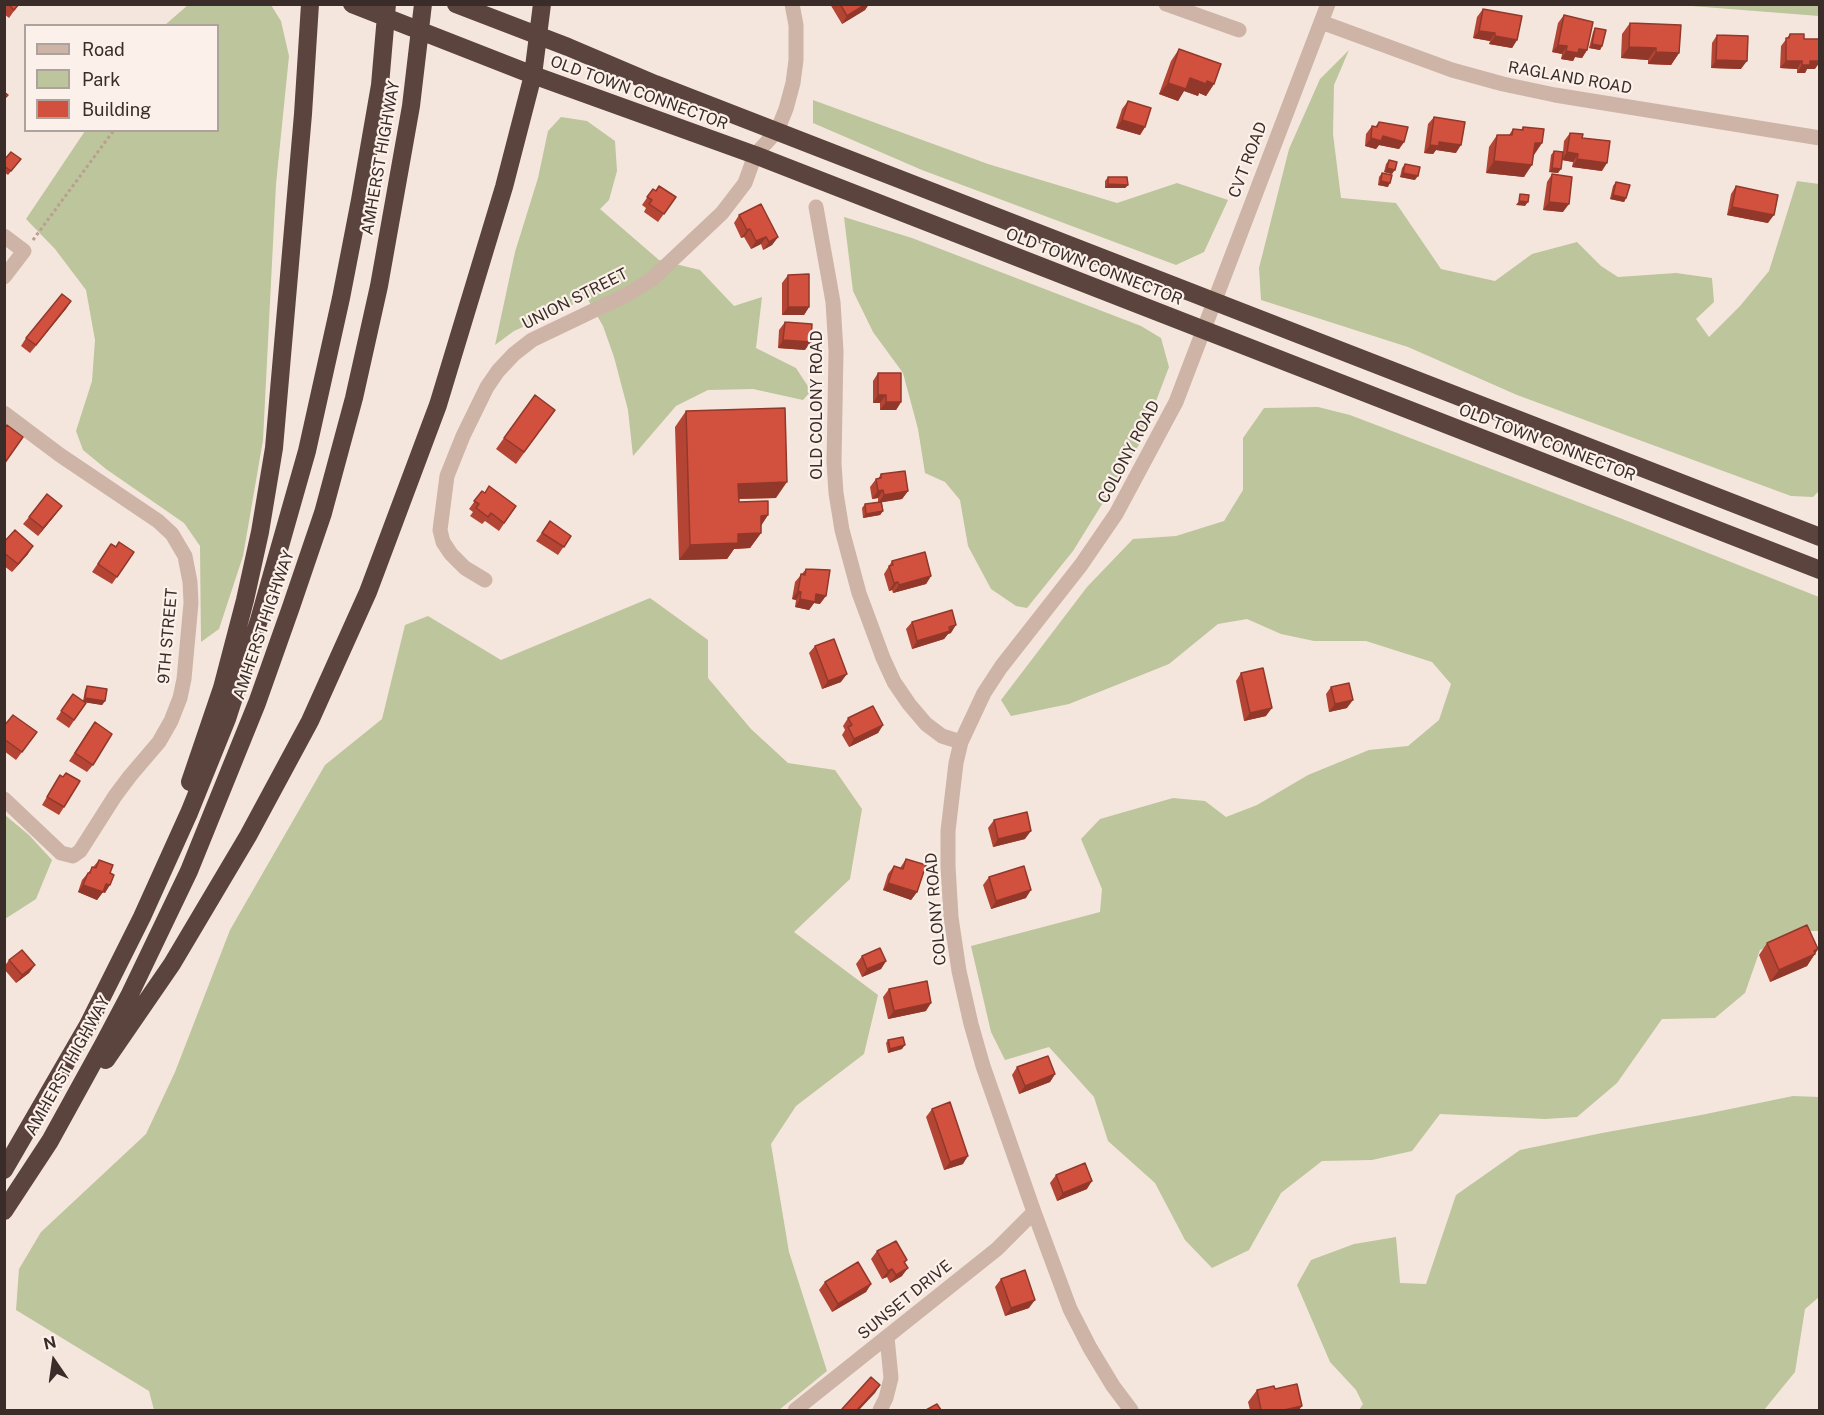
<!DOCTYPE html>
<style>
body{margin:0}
#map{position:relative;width:1824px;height:1415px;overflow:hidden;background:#f5e6dd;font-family:"Public Sans",sans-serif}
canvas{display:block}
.frame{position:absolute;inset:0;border:6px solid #3a2c28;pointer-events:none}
.legend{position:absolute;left:24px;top:24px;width:195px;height:108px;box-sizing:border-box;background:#fcf1ea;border:2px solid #aea29c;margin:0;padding:8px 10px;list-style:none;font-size:18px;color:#3a2c28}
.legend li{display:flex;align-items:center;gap:12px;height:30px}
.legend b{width:30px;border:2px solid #aea29c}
.north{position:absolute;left:24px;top:1331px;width:60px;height:60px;-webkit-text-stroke:4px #fcf1ea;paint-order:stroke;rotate:347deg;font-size:16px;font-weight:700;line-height:24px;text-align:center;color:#3a2c28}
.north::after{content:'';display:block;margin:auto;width:21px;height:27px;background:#3a2c28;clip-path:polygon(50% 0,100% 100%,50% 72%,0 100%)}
</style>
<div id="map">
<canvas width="1824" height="1415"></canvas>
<div class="frame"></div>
<ul class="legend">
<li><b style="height:8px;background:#ceb4a7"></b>Road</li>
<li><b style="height:16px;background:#bcc59b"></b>Park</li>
<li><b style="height:16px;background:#d1503e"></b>Building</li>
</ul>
<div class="north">N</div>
</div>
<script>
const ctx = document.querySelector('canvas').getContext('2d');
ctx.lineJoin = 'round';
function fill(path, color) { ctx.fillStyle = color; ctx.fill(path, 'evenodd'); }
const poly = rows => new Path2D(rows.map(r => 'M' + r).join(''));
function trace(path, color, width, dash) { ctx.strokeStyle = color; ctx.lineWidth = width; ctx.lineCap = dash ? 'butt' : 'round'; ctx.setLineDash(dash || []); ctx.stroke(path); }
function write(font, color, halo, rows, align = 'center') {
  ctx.font = font + ' "Public Sans",sans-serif'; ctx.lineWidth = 4.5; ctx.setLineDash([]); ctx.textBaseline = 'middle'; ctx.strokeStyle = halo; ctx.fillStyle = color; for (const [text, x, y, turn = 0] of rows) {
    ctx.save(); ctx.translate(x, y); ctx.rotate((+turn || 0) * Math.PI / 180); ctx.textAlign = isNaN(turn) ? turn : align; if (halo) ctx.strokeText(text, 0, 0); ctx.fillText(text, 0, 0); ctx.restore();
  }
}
const green = poly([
 [189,4,271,5,281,21,289,56,276,184,263,440,243,556,219,629,201,642,200,546,184,523,106,469,83,450,76,431,92,381,95,340,86,290,55,249,26,219,85,131,218,130,218,26,165,25],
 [1679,5,1819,5,1819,16],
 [1349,50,1334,85,1333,134,1341,198,1396,203,1441,269,1495,281,1532,254,1577,242,1601,266,1618,277,1676,273,1712,278,1714,302,1696,319,1709,337,1740,306,1769,271,1797,181,1819,184,1819,491,1813,497,1791,496,1517,395,1408,347,1261,300,1259,268,1289,149,1320,79],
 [813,100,988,164,1117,203,1177,183,1228,200,1204,252,1176,265,922,170,813,123],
 [561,117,587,121,615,141,617,171,609,200,600,209,659,260,700,270,734,306,762,297,756,348,796,368,811,391,803,400,753,389,708,390,676,406,633,456,628,410,614,357,603,326,587,298,514,331,495,345,515,252,538,178,548,131],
 [844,217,912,238,1141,326,1161,338,1169,367,1140,443,1073,551,1027,608,1016,606,991,589,968,546,960,500,945,482,925,473,918,429,903,373,873,332,853,291],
 [1318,407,1350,415,1625,520,1819,597,1819,931,1801,931,1760,950,1745,993,1715,1018,1662,1019,1617,1083,1577,1117,1545,1119,1440,1114,1412,1151,1372,1160,1322,1161,1281,1193,1249,1250,1212,1268,1185,1240,1155,1183,1108,1141,1094,1097,1049,1047,1005,1060,991,1032,971,946,1100,912,1102,889,1081,839,1100,819,1173,798,1205,801,1226,817,1257,805,1308,775,1369,750,1408,746,1439,720,1451,684,1432,662,1366,641,1314,641,1281,634,1247,619,1218,624,1169,664,1069,704,1011,716,1001,700,1087,587,1133,539,1176,536,1224,521,1243,490,1243,438,1264,408],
 [650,598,708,640,708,678,751,729,788,763,835,770,862,809,850,879,794,932,878,995,864,1054,796,1106,771,1144,789,1252,827,1371,779,1410,154,1410,149,1391,16,1310,19,1269,41,1232,146,1134,175,1072,230,930,325,765,382,719,405,625,428,616,501,660],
 [5,815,29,835,52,860,36,899,5,919],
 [1793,1096,1819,1097,1819,1297,1805,1309,1795,1372,1764,1410,1359,1410,1363,1404,1356,1390,1330,1362,1297,1285,1311,1260,1354,1244,1396,1237,1400,1283,1426,1284,1456,1195,1520,1150,1602,1133,1701,1115]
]);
const path = poly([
 [33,240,114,130]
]);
const minor = poly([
 [1166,4,1239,30],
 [1321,22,1452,70,1503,84,1555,95,1820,138],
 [816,207,833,302,836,351,834,463,836,493,842,530,859,593,883,658,894,682,909,704,926,724,942,736,961,742],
 [4,236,24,251,4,277],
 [4,413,60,455,158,521,172,534,185,556,190,582,191,603,184,679,180,698,171,721,159,742,130,776,115,796,80,851,73,856,61,853,4,799],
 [485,580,465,568,451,554,443,542,440,530,447,476,463,436,487,387,498,371,514,354,532,340,628,294,652,279,722,213,745,183,755,155,777,131,786,109,793,83,796,60,796,25,792,4],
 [795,1410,997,1249,1034,1212],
 [880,1410,886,1398,891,1378,887,1337],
 [1131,1410,1113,1386,1090,1348,1070,1309,1034,1212,983,1066,971,1024,959,971,951,917,948,866,948,831,956,763,961,742,984,693,1001,667,1081,565,1116,514,1176,402,1328,4]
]);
const highway = poly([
 [352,4,533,75,755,155,1820,570],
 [456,4,568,47,655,84,1820,537],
 [190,782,222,688,245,600,260,532,274,448,303,114,310,4],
 [106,1060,172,964,248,836,310,721,368,592,438,405,504,187,533,75,542,4],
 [4,1170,88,1025,142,917,189,813,227,719,259,620,307,451,341,298,360,200,380,85,387,4],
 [4,1211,50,1141,104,1043,130,994,189,871,257,703,291,607,323,513,354,398,379,286,411,106,423,4]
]);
const wall = poly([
 [4,4,19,4,9,18,4,14],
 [830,4,869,4,865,10,842,24],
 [1483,9,1517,40,1512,48,1489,44,1490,41,1473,38,1477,17],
 [1564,15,1587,50,1582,58,1575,57,1573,61,1561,59,1562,54,1552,52,1558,23],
 [1630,23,1679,53,1671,65,1648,64,1648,60,1621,58,1622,34],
 [1595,28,1602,46,1600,50,1589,48,1593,32],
 [1790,34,1804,39,1815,69,1807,69,1805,73,1797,73,1797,69,1780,68,1781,46],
 [1717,35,1741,69,1711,68,1712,43],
 [1179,49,1214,84,1206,96,1199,93,1198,96,1184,91,1178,101,1159,94,1171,61],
 [1128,101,1145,127,1140,135,1116,128,1122,109],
 [1434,117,1456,153,1436,150,1433,154,1424,153,1428,124],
 [1379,122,1404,142,1399,149,1379,145,1376,149,1365,146,1366,134,1372,126,1375,127],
 [1523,127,1542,143,1533,155,1524,177,1486,173,1489,147,1497,135,1509,135,1513,129,1521,130],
 [1570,133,1582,138,1602,171,1572,167,1573,162,1562,160,1558,173,1549,172,1551,155,1554,151,1563,152,1564,141],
 [21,159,8,175,4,172,4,160],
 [1389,160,1392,174,1384,172,1386,164],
 [1405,164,1415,180,1400,177,1402,168],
 [1382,173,1388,187,1378,185,1379,177],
 [1552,174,1563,212,1543,210,1547,182],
 [1108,177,1128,185,1125,188,1105,188,1105,181],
 [1616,182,1626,198,1624,202,1610,199,1613,186],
 [1736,186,1768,223,1727,215,1731,194],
 [653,189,676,197,658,222,644,212,646,208,642,205],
 [739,215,778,237,772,245,763,250,761,244,751,249,744,237,741,238,734,223],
 [788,275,809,307,804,315,782,315,782,283],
 [71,301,30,353,21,346,26,338],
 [785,322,805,350,778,348,779,330],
 [878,373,901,402,896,410,880,410,880,403,873,403,873,381],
 [535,395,555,410,516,464,496,449],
 [686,411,776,498,739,499,739,502,768,515,761,526,761,533,750,548,734,549,727,559,679,560,675,427],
 [881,474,908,491,902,499,882,502,883,511,880,515,863,518,862,508,865,504,878,502,878,498,872,499,870,487,876,479,878,479],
 [482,491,485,493,516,506,499,531,485,521,482,524,470,516,473,512,469,509],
 [56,514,38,536,23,524,29,517],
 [550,521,571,536,558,555,536,541],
 [4,542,28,554,12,572,4,566],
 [111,544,116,547,134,552,112,584,92,572],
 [892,561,931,576,926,584,893,593,892,590,889,591,884,574],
 [806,569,820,604,814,603,809,610,795,607,796,600,792,599,795,582],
 [912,622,951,633,948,634,944,639,912,649,906,629],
 [815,646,841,682,822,689,809,653],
 [1241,673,1266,716,1244,721,1236,681],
 [87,686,105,701,102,705,84,702,86,703,69,728,56,719,73,694,83,701,85,690],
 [1331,687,1347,708,1329,712,1326,694],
 [848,718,883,725,878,733,849,747,842,735,845,730,843,726],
 [4,726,37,732,16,760,4,751],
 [89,730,93,765,87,772,69,761],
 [60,775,63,777,64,807,59,815,42,805],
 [994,820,1025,839,993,847,988,828],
 [906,859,917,892,911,900,883,890,888,874,894,866,900,868],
 [99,860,110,873,105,893,103,892,97,900,78,892,82,880],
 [989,877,1026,898,991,909,983,885],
 [1767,943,1818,949,1807,966,1770,982,1759,955],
 [862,956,886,961,881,969,862,977,856,964],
 [9,960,35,965,29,973,16,983,4,969,4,967],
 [889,989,926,1011,888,1019,883,997],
 [888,1040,902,1049,888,1053,886,1043],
 [1017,1067,1055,1074,1050,1082,1019,1094,1012,1075],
 [932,1109,963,1164,944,1170,926,1117],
 [1056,1175,1087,1189,1057,1201,1050,1183],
 [877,1251,907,1260,905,1263,902,1276,890,1283,887,1277,882,1279,871,1259],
 [1001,1279,1029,1308,1005,1316,995,1287],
 [825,1282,871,1284,866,1292,832,1312,819,1290],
 [1275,1389,1299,1410,1250,1410,1248,1402,1257,1390]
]);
const shadedWall = poly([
 [866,4,869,4,865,10,842,24,847,16],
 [1479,31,1495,33,1490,41,1473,38],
 [1495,36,1517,40,1512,48,1489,44],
 [1592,44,1602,46,1600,50,1589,48],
 [1558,45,1567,46,1562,54,1552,52],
 [1629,47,1656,48,1648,60,1621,58],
 [1579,49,1587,50,1582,58,1575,57,1573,61,1561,59,1566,51],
 [1656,52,1679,53,1671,65,1648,64],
 [1716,60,1747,61,1741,69,1711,68],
 [1786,61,1802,61,1797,69,1780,68],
 [1810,61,1820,61,1820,62,1815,69,1807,69,1805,73,1797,73,1802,65],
 [1190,78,1207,81,1214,84,1206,96,1199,93,1198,96,1184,91,1178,101,1159,94,1168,83],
 [1122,120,1145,127,1140,135,1116,128],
 [1383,136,1404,142,1399,149,1379,145,1376,149,1365,146,1371,138],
 [1439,142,1461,145,1456,153,1436,150,1433,154,1424,153,1430,145],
 [1535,143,1542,143,1534,155,1527,155],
 [1567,152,1578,154,1573,162,1562,160],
 [1577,159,1607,163,1602,171,1572,167],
 [1494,161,1532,165,1524,177,1486,173],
 [1387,168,1395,170,1392,174,1384,172],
 [1552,168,1561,169,1558,173,1549,172],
 [1403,173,1418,176,1415,180,1400,177],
 [1381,181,1390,183,1388,187,1378,185],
 [1108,184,1128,185,1125,188,1105,188],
 [1613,195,1626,198,1624,202,1610,199],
 [1519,201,1528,202,1525,206,1516,205],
 [1549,202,1569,204,1563,212,1543,210],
 [1732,207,1774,215,1768,223,1727,215],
 [750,229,744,237,741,238,747,230],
 [766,237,761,244,751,249,756,241],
 [778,237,772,245,763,250,769,242],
 [71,301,66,309,30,353,36,345],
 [788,307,809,307,804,315,782,315],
 [783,340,811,342,805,350,778,348],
 [878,395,886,395,880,403,873,403],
 [886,402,901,402,896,410,880,410],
 [787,482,776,498,727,499,738,484],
 [883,490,878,498,872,499,878,491],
 [908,491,902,499,878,503,884,495],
 [62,506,56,514,38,536,43,528],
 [883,511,880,515,863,518,866,514],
 [768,515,757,531,761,516],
 [761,533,750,548,734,549,727,559,679,560,690,545,738,534],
 [33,546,28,554,12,572,18,564],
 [931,576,926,584,893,593,899,585],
 [898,582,892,590,889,591,894,583],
 [798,591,801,592,796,600,792,599],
 [816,594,826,596,820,604,814,603,809,610,795,607,800,599],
 [956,625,951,633,948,634,944,639,912,649,917,641],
 [847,674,841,682,822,689,828,681],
 [85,698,105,701,102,705,83,702],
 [1353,700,1347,708,1329,712,1335,704],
 [1272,708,1266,716,1244,721,1250,713],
 [883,725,878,733,849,747,854,739],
 [1031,831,1025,839,993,847,998,839],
 [888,883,917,892,911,900,883,890],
 [106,884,110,885,105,893,103,892,97,900,78,892,83,885],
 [1031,890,1026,898,991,909,996,901],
 [1818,949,1807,966,1770,982,1779,970],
 [886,961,881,969,862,977,867,969],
 [35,965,29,973,16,983,22,975],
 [931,1003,926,1011,888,1019,894,1011],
 [905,1045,902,1049,888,1053,890,1049],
 [1055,1074,1050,1082,1019,1094,1025,1086],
 [968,1156,963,1164,944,1170,950,1162],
 [1092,1181,1087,1189,1057,1201,1063,1193],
 [908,1268,902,1276,890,1283,896,1275],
 [892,1269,887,1277,882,1279,888,1271],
 [871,1284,866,1292,832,1312,838,1304],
 [1035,1300,1029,1308,1005,1316,1011,1308],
 [880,1385,875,1393,859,1410,857,1410],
 [1302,1406,1299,1410,1284,1410]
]);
const building = poly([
 [8,4,19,4,14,10,8,4],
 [840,4,866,4,847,16,840,4],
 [1483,9,1522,16,1517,40,1495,36,1495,33,1479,31,1483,9],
 [1564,15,1593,22,1587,50,1579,49,1578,53,1566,51,1567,46,1558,45,1564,15],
 [1630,23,1681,25,1679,53,1656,52,1656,48,1629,47,1630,23],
 [1595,28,1606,30,1602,46,1592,44,1595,28],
 [1790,34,1804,34,1804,39,1820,39,1820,61,1810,61,1810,65,1802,65,1802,61,1786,61,1786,38,1789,38,1790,34],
 [1717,35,1748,36,1747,61,1716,60,1717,35],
 [1179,49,1221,64,1214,84,1207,81,1206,84,1190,78,1186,89,1168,83,1179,49],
 [4,92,8,95,4,99,4,92],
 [1128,101,1151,108,1145,127,1122,120,1128,101],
 [1434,117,1465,122,1461,145,1439,142,1439,146,1430,145,1434,117],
 [1379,122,1408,127,1404,142,1383,136,1381,141,1371,138,1372,126,1377,127,1379,122],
 [1523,127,1544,129,1542,143,1535,143,1532,165,1494,161,1497,135,1512,135,1513,129,1523,130,1523,127],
 [1570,133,1583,134,1582,138,1610,141,1607,163,1577,159,1578,154,1567,152,1570,133],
 [1554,151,1563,152,1561,169,1552,168,1554,151],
 [11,152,21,159,11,171,4,166,4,160,11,152],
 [1389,160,1397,162,1395,170,1387,168,1389,160],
 [1405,164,1420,167,1418,176,1403,173,1405,164],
 [1382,173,1392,175,1390,183,1381,181,1382,173],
 [1552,174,1572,177,1569,204,1549,202,1552,174],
 [1108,177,1127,177,1128,185,1108,184,1108,177],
 [1616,182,1630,185,1626,198,1613,195,1616,182],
 [659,186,676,197,664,214,649,204,652,200,647,197,653,189,656,191,659,186],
 [1736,186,1778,195,1774,215,1732,207,1736,186],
 [1520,194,1529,195,1528,202,1519,201,1520,194],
 [761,204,778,237,769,242,766,237,756,241,750,229,747,230,739,215,761,204],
 [809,274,809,307,788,307,788,275,809,274],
 [62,294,71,301,36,345,26,338,62,294],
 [785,322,812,324,811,342,783,340,785,322],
 [878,373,901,373,901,402,886,402,886,395,878,395,878,373],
 [535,395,555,410,524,452,504,438,535,395],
 [785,408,787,482,738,484,739,502,768,501,768,515,761,516,761,533,738,534,738,543,690,545,686,411,785,408],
 [7,425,23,437,4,464,4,429,7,425],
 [905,471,908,491,884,495,883,490,878,491,876,479,881,478,881,474,905,471],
 [489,486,516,506,504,523,491,513,488,517,476,508,479,504,474,501,482,491,485,493,489,486],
 [47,494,62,506,43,528,29,517,47,494],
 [881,502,883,511,866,514,865,504,881,502],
 [550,521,571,536,564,547,542,533,550,521],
 [15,530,33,546,18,564,4,553,4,542,15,530],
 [119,542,134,552,117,577,98,564,111,544,116,547,119,542],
 [925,552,931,576,899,585,898,582,894,583,889,566,893,565,892,561,925,552],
 [806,569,830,570,826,596,816,594,815,602,800,599,801,592,798,591,801,574,805,575,806,569],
 [952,610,956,625,949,627,950,631,917,641,912,622,952,610],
 [834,639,847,674,828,681,815,646,834,639],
 [1263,668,1272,708,1250,713,1241,673,1263,668],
 [1349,683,1353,700,1335,704,1331,687,1349,683],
 [87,686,107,689,105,701,85,698,87,686],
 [73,694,86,703,74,720,61,711,73,694],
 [873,706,883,725,854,739,848,727,852,725,848,718,873,706],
 [13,715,37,732,22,752,4,739,4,726,13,715],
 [95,722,112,734,93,765,75,753,95,722],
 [66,773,80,781,64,807,47,797,60,775,63,777,66,773],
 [1027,812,1031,831,998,839,994,820,1027,812],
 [906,859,926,865,917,892,888,883,894,866,903,869,906,859],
 [99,860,113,865,110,873,114,875,110,885,106,884,103,892,83,885,88,873,90,873,92,867,96,868,99,860],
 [1024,866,1031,890,996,901,989,877,1024,866],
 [1807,925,1818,949,1814,951,1815,954,1779,970,1767,943,1807,925],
 [880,948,886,961,867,969,862,956,880,948],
 [22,950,35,965,22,975,9,960,22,950],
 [927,981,931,1003,894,1011,889,989,927,981],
 [903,1037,905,1045,890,1049,888,1040,903,1037],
 [1048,1056,1055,1074,1025,1086,1017,1067,1048,1056],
 [950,1102,968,1156,950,1162,932,1109,950,1102],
 [1085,1163,1092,1181,1063,1193,1056,1175,1085,1163],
 [896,1241,907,1260,904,1262,908,1268,896,1275,892,1269,888,1271,877,1251,896,1241],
 [858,1262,871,1284,838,1304,825,1282,858,1262],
 [1025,1270,1035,1300,1011,1308,1001,1279,1025,1270],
 [871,1377,880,1385,857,1410,843,1410,842,1409,871,1377],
 [1297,1384,1302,1406,1284,1410,1261,1410,1257,1390,1274,1386,1275,1389,1297,1384],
 [937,1404,941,1410,926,1410,937,1404]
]);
const streetNames = [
 ["RAGLAND ROAD",1570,78,10],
 ["OLD TOWN CONNECTOR",639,93,20],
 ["AMHERST HIGHWAY",381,158,-80],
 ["CVT ROAD",1248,160,-69],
 ["OLD TOWN CONNECTOR",1094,267,21],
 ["UNION STREET",575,299,-27],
 ["OLD COLONY ROAD",817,405,-90],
 ["OLD TOWN CONNECTOR",1547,443,21],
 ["COLONY ROAD",1129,452,-62],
 ["AMHERST HIGHWAY",264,625,-71],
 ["9TH STREET",168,636,-85],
 ["COLONY ROAD",936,909,-95],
 ["AMHERST HIGHWAY",68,1066,-61],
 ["SUNSET DRIVE",905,1300,-39]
];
fill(green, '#bcc59b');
trace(path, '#ba9e91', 3, [3, 3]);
trace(minor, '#ceb4a7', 15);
trace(highway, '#5c443e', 18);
fill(wall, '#b44535');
fill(shadedWall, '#92382b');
fill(building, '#d1503e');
trace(building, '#92382b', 1.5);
write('16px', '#3a2c28', '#fcf1ea', streetNames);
</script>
